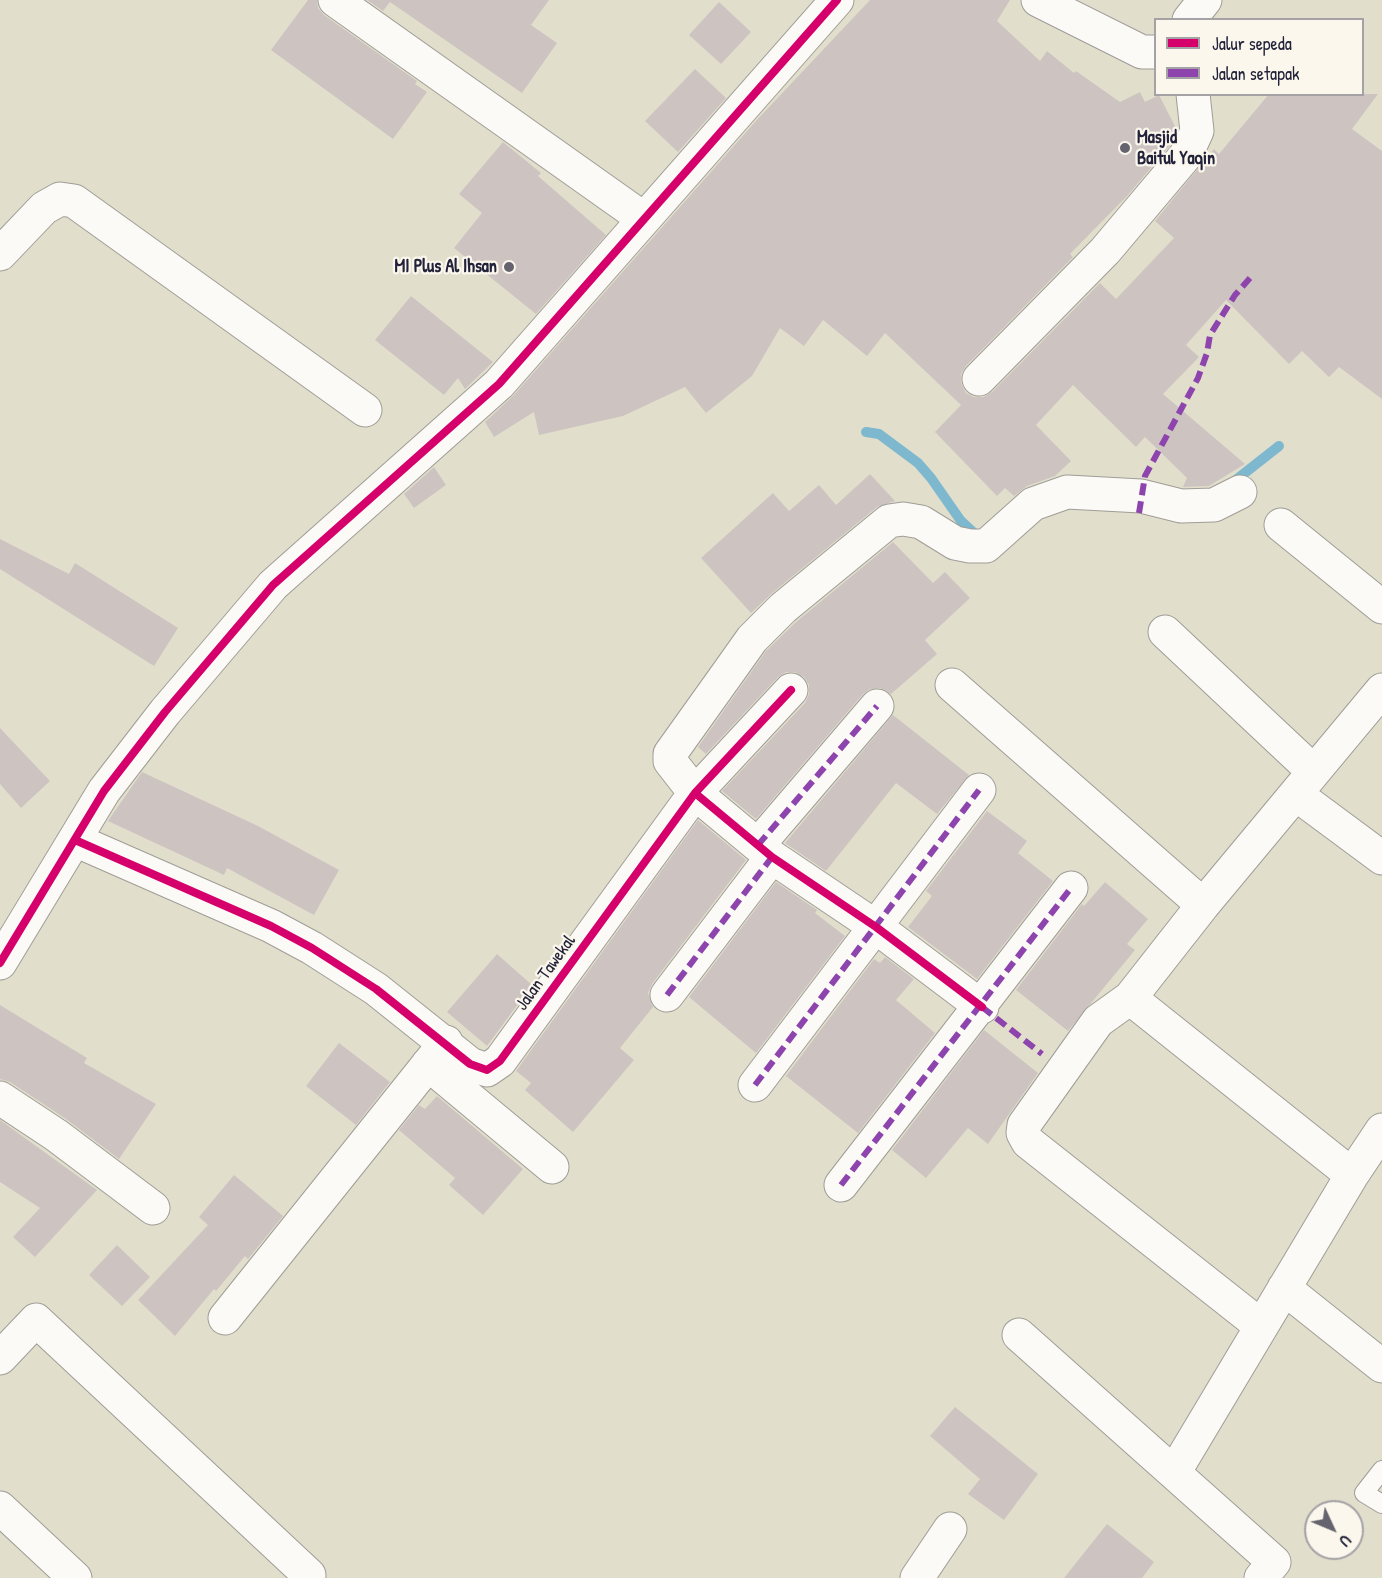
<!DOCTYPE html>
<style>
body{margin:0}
#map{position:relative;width:1382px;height:1578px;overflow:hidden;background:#e2decc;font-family:"Patrick Hand",sans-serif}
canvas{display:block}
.legend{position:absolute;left:1154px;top:18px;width:210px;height:78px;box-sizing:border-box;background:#fbf7ec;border:2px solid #a4a2a5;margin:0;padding:8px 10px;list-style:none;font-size:18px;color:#22223b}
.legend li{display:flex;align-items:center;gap:12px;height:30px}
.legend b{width:30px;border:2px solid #a4a2a5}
.north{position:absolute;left:1304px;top:1500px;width:60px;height:60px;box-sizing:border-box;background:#fbf7ec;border:2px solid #a4a2a5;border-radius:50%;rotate:134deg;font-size:16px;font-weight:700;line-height:24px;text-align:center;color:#22223b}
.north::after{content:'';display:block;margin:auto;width:21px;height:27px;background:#65646e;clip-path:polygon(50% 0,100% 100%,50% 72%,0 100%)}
</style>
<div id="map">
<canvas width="1382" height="1578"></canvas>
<ul class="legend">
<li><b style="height:8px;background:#d6006c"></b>Jalur sepeda</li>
<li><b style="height:8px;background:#8e44ad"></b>Jalan setapak</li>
</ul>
<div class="north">U</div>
</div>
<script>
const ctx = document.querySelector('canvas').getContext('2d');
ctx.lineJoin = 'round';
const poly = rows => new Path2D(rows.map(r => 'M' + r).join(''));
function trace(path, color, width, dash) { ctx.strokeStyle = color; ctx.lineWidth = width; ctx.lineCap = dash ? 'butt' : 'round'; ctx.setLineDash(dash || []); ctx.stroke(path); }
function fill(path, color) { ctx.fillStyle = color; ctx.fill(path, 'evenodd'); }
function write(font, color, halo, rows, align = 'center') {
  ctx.font = font + ' "Patrick Hand",sans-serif'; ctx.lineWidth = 4.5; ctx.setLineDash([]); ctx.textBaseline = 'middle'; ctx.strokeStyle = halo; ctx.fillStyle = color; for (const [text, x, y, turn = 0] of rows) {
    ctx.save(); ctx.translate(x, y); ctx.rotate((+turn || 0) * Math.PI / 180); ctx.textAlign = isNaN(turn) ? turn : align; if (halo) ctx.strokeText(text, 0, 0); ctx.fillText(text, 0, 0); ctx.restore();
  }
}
const stream = poly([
 [866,432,879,434,918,463,931,478,961,521,975,534,981,535],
 [1232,483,1279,446]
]);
const building = poly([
 [308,0,317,0,318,8,324,15,417,81,415,84,427,92,393,139,271,50],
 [367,0,549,0,531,25,557,43,522,93,390,2,383,11],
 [870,0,1010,0,997,21,1040,61,1047,51,1074,73,1076,71,1120,102,1140,92,1145,102,1159,95,1177,130,1170,145,1128,195,1070,254,1073,257,966,366,961,374,961,383,966,393,974,397,983,397,992,392,1100,283,1116,299,1174,238,1155,221,1214,149,1219,154,1269,94,1378,94,1352,129,1382,151,1382,399,1339,367,1329,377,1302,351,1289,364,1226,300,1186,345,1199,357,1163,394,1245,464,1209,486,1183,487,1187,478,1145,437,1136,447,1073,385,1036,425,1071,461,1055,476,1027,486,1014,496,1005,488,997,496,935,432,961,405,885,333,867,356,823,320,804,346,780,328,752,376,706,413,685,387,623,416,539,435,534,412,494,437,485,422,513,396,755,122],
 [719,2,751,32,721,64,689,35],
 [695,69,726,98,678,152,645,121],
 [503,142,541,173,538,176,606,235,536,314,454,248,482,213,459,194],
 [411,296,493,362,465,389,458,378,444,395,375,340],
 [434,467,446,485,414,508,404,494],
 [870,474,895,501,877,507,771,594,751,613,701,558,773,493,789,511,819,485,836,505],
 [0,539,69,574,75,563,178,628,154,666,0,569],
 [893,542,933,583,945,572,970,598,925,640,937,654,891,694,880,688,870,689,863,694,756,819,722,791,805,703,809,694,809,685,804,677,795,672,786,672,778,677,706,754,698,747,766,651,796,622],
 [893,715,969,775,937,814,896,783,826,871,785,843],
 [0,728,50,781,21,808,0,784],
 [142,772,258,826,339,870,314,915,227,868,224,875,108,821],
 [987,811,1027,841,1018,853,1053,881,977,979,908,927,932,896,926,891],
 [698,820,746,860,652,984,648,993,653,1007,620,1048,634,1060,573,1132,525,1090,531,1083,516,1071],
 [776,882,817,910,815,913,845,936,756,1053,689,997],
 [1105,882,1148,919,1127,944,1135,950,1068,1031,1016,990,1082,904,1084,906],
 [497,954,532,985,487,1046,447,1012],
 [885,957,914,979,896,1000,935,1033,858,1133,786,1076,874,959,880,963],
 [0,1005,87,1058,84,1063,156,1104,119,1159,66,1119,10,1082,0,1079],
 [984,1030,1038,1073,988,1144,968,1128,926,1178,892,1150],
 [339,1043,390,1082,356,1125,306,1086],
 [437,1096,523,1169,483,1215,449,1185,455,1178,399,1130,419,1105,425,1109],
 [0,1120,97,1190,35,1257,13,1237,40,1208,0,1182],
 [234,1175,283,1216,248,1259,245,1256,216,1291,214,1289,175,1336,138,1300,208,1225,199,1217],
 [117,1245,150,1277,122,1306,89,1275],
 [955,1407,1038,1474,1004,1520,968,1494,980,1479,930,1436],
 [1107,1524,1154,1562,1142,1578,1064,1578]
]);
const service = poly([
 [1382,1470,1364,1493,1382,1504]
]);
const minor = poly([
 [335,0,644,219],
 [1038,0,1142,52,1156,52],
 [1189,20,1205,0],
 [0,254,44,208,60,199,74,201,365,410],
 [979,379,1105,251,1186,155,1197,131,1193,94],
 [1281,525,1382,607],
 [1165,632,1313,771],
 [952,685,1203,905,1382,690],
 [791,690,695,793,670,761,670,754,730,670,752,639,783,608,889,521,903,519,921,522,955,543,970,546,986,546,1033,504,1067,492,1141,496,1181,506,1214,505,1240,492],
 [1297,795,1382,858],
 [75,840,271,926,312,948,376,989,470,1064,487,1070,500,1061,695,793,772,857,876,927,982,1007],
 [758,845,877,706],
 [1203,905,1130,998,1098,1021,1024,1125,1023,1133,1028,1142,1261,1326],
 [0,963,104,791,165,712,273,585,499,384,837,0],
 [667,995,772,857],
 [1130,998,1352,1175],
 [428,1064,552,1167],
 [755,1085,979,790],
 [0,1098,56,1135,153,1208],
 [841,1185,1071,888],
 [1284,1288,1382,1366],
 [225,1318,446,1042],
 [1019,1335,1274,1562,1261,1578],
 [0,1358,36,1320,309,1575],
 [1175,1471,1352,1175,1382,1130],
 [0,1508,75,1578],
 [917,1578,950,1529]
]);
const quiet = poly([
 [1139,513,1145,476,1198,378,1207,353,1210,335,1235,295,1250,278],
 [758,845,877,706],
 [667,995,772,857],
 [982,1007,1042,1054],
 [755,1085,979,790],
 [841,1185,1071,888]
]);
const cycleway = poly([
 [695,793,791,690],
 [75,840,271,926,312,948,376,989,470,1064,487,1070,500,1061,695,793,772,857,876,927,982,1007],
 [0,963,104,791,165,712,273,585,499,384,837,0]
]);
const markers = [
 [1125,148,6,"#65646e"],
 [509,267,6,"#65646e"]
];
const poiNames = [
 ["Masjid",1137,138],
 ["Baitul Yaqin",1137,159],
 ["MI Plus Al Ihsan",497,267,"right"]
];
const streetNames = [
 ["Jalan Tawekal",546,973,-54]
];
trace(stream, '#7eb8ce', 10);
fill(building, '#cdc4c2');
trace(service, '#9f9d96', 20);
trace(minor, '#9f9d96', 35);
trace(service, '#fbfaf7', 18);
trace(minor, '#fbfaf7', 33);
trace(quiet, '#8e44ad', 6, [12, 6]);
trace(cycleway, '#d6006c', 8);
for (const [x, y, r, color] of markers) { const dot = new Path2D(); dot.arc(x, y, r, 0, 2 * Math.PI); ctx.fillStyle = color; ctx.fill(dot); trace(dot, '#fbf7ec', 2); }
write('bold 18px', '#22223b', '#fbf7ec', poiNames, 'left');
write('18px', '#22223b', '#fbf7ec', streetNames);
</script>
